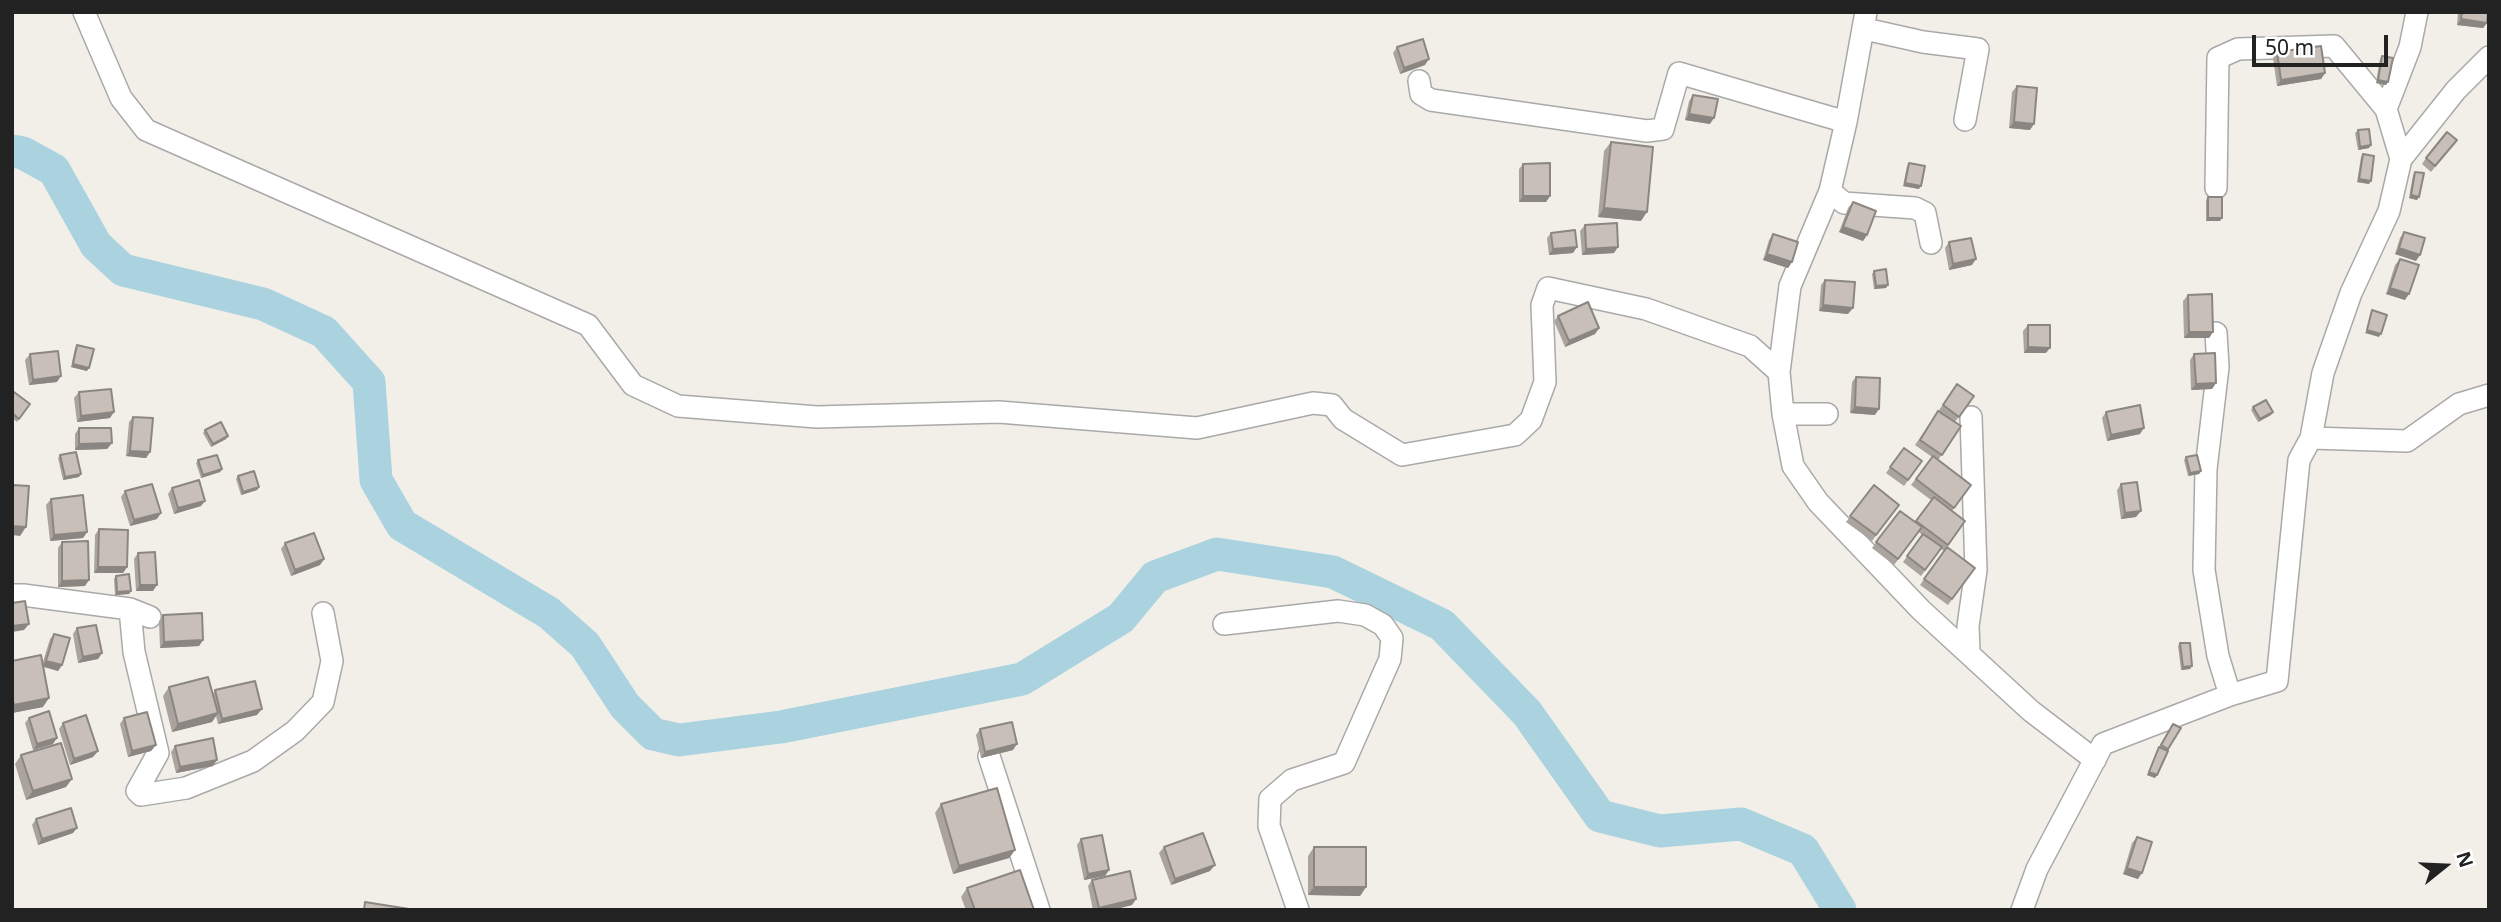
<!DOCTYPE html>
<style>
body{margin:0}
#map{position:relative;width:2501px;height:922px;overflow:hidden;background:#f2efe9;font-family:"Noto Sans",sans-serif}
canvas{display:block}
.frame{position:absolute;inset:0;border:14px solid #222;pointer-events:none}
.north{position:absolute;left:2410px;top:831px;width:70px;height:70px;-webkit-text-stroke:5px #fff;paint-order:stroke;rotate:72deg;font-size:19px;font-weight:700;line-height:28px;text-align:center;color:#222}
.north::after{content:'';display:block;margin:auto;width:24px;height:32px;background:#222;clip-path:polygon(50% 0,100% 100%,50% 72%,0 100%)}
.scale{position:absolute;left:2252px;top:35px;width:136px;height:32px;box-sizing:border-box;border:4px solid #222;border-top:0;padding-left:9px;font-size:21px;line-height:24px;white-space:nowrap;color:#222;-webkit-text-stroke:5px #fff;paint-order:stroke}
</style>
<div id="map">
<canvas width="2501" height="922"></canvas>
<div class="frame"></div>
<div class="north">N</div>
<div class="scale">50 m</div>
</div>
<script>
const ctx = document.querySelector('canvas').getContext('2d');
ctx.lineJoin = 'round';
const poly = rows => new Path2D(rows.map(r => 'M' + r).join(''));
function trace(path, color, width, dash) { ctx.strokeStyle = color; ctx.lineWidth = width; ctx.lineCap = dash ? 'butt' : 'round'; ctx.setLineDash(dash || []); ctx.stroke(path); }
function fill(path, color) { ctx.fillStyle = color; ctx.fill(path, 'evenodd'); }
const river = poly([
 [12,151,23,153,54,170,96,245,123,270,263,304,324,332,369,382,376,480,402,525,549,613,585,645,625,706,653,734,679,740,781,727,1022,679,1121,618,1155,577,1217,554,1333,572,1442,625,1527,713,1600,816,1660,831,1741,824,1803,850,1840,910]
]);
const minor = poly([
 [84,12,121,98,146,130,588,325,633,385,678,406,817,417,999,412,1197,428,1313,403,1332,405,1343,419,1402,455,1515,435,1531,420,1545,382,1542,305,1548,288,1646,309,1750,346,1779,372],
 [1866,12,1846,122,1830,191,1790,286,1779,372,1783,414,1793,466,1818,502,1921,610,2031,711,2095,760],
 [1865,29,1923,42,1978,49,1965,120],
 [1419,81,1421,94,1431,100,1647,131,1663,129,1679,73,1846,122],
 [2401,159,2386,109,2410,47,2417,12],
 [2216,188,2218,58,2238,49,2334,46,2386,109],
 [1830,191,1844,203,1915,208,1925,213,1931,243],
 [2216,333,2218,367,2206,469,2204,570,2218,656,2230,695],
 [1783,414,1827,414],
 [2311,438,2323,373,2351,293,2389,211,2401,159,2456,90,2489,57],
 [12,595,23,595,130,609,150,617],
 [130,609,134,652,158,753,137,791,141,795,186,788,253,761,295,731,323,702,332,661,323,613],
 [1224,624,1338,611,1365,615,1383,625,1392,638,1390,659,1344,763,1292,780,1270,799,1269,826,1298,910],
 [1969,652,1968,626,1976,570,1971,417],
 [989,756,1039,910],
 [2022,910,2037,869,2103,744,2230,695,2277,681,2299,460,2311,438,2407,441,2459,404,2489,395]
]);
const wall = poly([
 [2458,12,2488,12,2487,23,2483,28,2457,25],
 [1397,47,1425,65,1400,74,1393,53],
 [2277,52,2325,73,2321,79,2277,86,2273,58],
 [2382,56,2386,85,2376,83,2380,59],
 [2017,86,2030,130,2009,128,2012,92],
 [1693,95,1710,124,1685,120,1689,101],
 [2358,130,2371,145,2369,148,2358,150,2355,133],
 [1611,142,1641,221,1598,217,1604,151],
 [2452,146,2431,172,2422,164,2426,158],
 [2363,154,2369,184,2357,182,2361,157],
 [1909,163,1919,189,1903,186,1907,166],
 [1523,164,1550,196,1546,202,1519,202,1519,169],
 [2415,172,2417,200,2409,198,2413,175],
 [2208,197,2220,221,2206,221,2206,200],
 [1853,202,1867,235,1863,241,1839,232,1848,208],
 [1585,225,1614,253,1582,255,1580,231],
 [2404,232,2416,261,2395,254,2400,238],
 [1551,233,1573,253,1549,255,1547,238],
 [1773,234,1792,262,1788,268,1763,260,1769,240],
 [1949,242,1972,265,1949,270,1945,248],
 [2400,259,2405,300,2386,294,2395,265],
 [1874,271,1888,285,1886,288,1874,289,1872,274],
 [1825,280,1848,314,1819,311,1821,285],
 [2188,295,2213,332,2209,338,2184,338,2183,301],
 [1558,316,1599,328,1595,334,1565,347,1554,321],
 [2028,325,2046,353,2024,353,2023,331],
 [77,345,87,371,71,367,75,348],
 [30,354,57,382,29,385,25,360],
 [2194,354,2216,383,2212,389,2191,390,2190,360],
 [1856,377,1875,415,1850,413,1852,382],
 [1957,384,1974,396,1955,422,1961,426,1938,460,1971,485,1952,511,1965,521,1944,551,1941,549,1921,576,1903,562,1922,535,1919,532,1894,565,1872,548,1900,511,1915,522,1931,500,1911,485,1932,457,1915,445],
 [79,392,110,418,77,422,74,398],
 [12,395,30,404,17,422,12,418],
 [2253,407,2271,415,2258,422,2251,410],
 [2106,412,2140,434,2107,441,2102,418],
 [133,417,150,452,146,458,126,456,129,422],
 [79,428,112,443,107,449,75,450,75,434],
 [205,430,226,439,211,447,203,433],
 [1904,448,1922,461,1904,486,1886,473],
 [60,455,79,477,63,480,58,458],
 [2186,457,2201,471,2199,474,2188,476,2184,460],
 [198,460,222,469,220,472,201,478,196,463],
 [238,476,259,487,257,490,241,495,236,479],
 [2121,484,2136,517,2121,519,2117,490],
 [1874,485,1899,505,1872,541,1846,522],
 [172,488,201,506,174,514,168,494],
 [125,491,157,519,130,526,121,497],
 [51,499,87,532,83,538,50,541,46,505],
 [99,529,127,567,123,573,94,573,95,535],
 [62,542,85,586,58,587,58,548],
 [285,543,324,559,320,565,291,576,281,549],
 [1947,547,1975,568,1948,605,1920,585],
 [138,553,153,591,136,591,134,559],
 [116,576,131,591,129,594,115,595,114,579],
 [163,615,203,640,199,646,160,648,159,621],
 [77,628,102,653,98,659,78,663,73,634],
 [54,634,62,665,58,671,43,667,43,707,12,713,12,661,42,665,50,639],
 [2180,643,2192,666,2190,669,2181,670,2178,646],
 [169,687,213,694,215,690,257,715,218,724,216,716,212,722,172,732,163,696],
 [29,718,53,744,33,750,25,723],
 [124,718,156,745,151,751,128,757,120,724],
 [63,723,98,751,93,757,70,765,59,729],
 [2173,724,2181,728,2167,751,2157,775,2155,778,2147,775,2157,750],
 [980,729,1013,750,981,758,976,735],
 [175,746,213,766,176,773,171,752],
 [21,755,66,787,26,800,15,764],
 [941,804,1015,850,1009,858,953,874,935,813],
 [36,819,73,833,38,845,32,825],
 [2137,837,2138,879,2123,874,2132,843],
 [1081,839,1109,870,1105,876,1084,880,1077,845],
 [1164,847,1210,871,1171,885,1159,853],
 [1314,847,1366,887,1360,896,1308,895,1308,856],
 [1092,880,1136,899,1132,905,1112,910,1093,910,1088,886],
 [967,888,1034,910,966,910,961,897]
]);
const shadedWall = poly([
 [2461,19,2487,23,2483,28,2457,25],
 [1429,59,1425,65,1400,74,1404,68],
 [2325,73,2321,79,2277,86,2281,80],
 [2378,80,2388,82,2386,85,2376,83],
 [1689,114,1714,118,1710,124,1685,120],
 [2014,122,2034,124,2030,130,2009,128],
 [2371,145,2369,148,2358,150,2360,147],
 [2359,179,2371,181,2369,184,2357,182],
 [1905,183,1921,186,1919,189,1903,186],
 [2411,195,2419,197,2417,200,2409,198],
 [1523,196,1550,196,1546,202,1519,202],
 [1604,208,1647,212,1641,221,1598,217],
 [2208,218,2222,218,2220,221,2206,221],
 [1843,227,1867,235,1863,241,1839,232],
 [1577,247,1573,253,1549,255,1553,249],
 [1618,247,1614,253,1582,255,1586,249],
 [2399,248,2420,255,2416,261,2395,254],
 [1767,254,1792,262,1788,268,1763,260],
 [1976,259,1972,265,1949,270,1953,264],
 [1888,285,1886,288,1874,289,1876,286],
 [2390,288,2409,294,2405,300,2386,294],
 [1823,305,1853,308,1848,314,1819,311],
 [1599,328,1595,334,1565,347,1569,341],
 [2367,330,2381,334,2379,337,2365,333],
 [2189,332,2213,332,2209,338,2184,338],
 [2028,347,2050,348,2046,353,2024,353],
 [73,364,89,368,87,371,71,367],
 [61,376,57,382,29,385,33,380],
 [2216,383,2212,389,2191,390,2196,384],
 [1855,407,1879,409,1875,415,1850,413],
 [114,412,110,418,77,422,81,416],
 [2273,412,2271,415,2258,422,2260,419],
 [2144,428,2140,434,2107,441,2111,435],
 [228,436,226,439,211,447,213,444],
 [112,443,107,449,75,450,79,444],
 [130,451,150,452,146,458,126,456],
 [222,469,220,472,201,478,203,475],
 [2201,471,2199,474,2188,476,2190,473],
 [81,474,79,477,63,480,65,477],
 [259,487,257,490,241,495,243,492],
 [205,501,201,506,174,514,178,508],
 [2141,511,2136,517,2121,519,2125,513],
 [161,513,157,519,130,526,134,520],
 [12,526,26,527,20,536,12,535],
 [87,532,83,538,50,541,54,535],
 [324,559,320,565,291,576,295,570],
 [98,567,127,567,123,573,94,573],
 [89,580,85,586,58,587,62,581],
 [140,585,157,585,153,591,136,591],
 [131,591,129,594,115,595,117,592],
 [29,624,24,630,12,632,12,626],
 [203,640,199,646,160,648,164,642],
 [102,653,98,659,78,663,83,657],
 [46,661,62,665,58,671,42,666],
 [2192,666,2190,669,2181,670,2183,667],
 [49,698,43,707,12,713,12,707,14,705],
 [262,709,257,715,218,724,222,719],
 [218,713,212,722,172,732,178,724],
 [57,738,53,744,33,750,37,744],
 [1017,744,1013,750,981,758,985,752],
 [156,745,151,751,128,757,132,751],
 [98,751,93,757,70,765,74,759],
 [217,760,213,766,176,773,180,767],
 [2149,772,2157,775,2155,778,2147,775],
 [72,779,66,787,26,800,33,791],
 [77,828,73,833,38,845,42,839],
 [1015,850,1009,858,953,874,959,866],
 [1215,865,1210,871,1171,885,1175,879],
 [2127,868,2142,873,2138,879,2123,874],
 [1109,870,1105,876,1084,880,1088,874],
 [1314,887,1366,887,1360,896,1308,895],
 [1136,899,1132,905,1112,910,1097,910,1099,908]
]);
const building = poly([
 [2462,12,2488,12,2487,23,2461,19,2462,12],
 [1423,39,1429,59,1404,68,1397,47,1423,39],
 [2321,46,2325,73,2281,80,2277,52,2321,46],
 [2382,56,2393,58,2388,82,2378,80,2382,56],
 [2017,86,2037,88,2034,124,2014,122,2017,86],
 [1693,95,1718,99,1714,118,1689,114,1693,95],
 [2369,129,2371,145,2360,147,2358,130,2369,129],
 [2447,132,2457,140,2435,166,2426,158,2447,132],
 [1611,142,1653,147,1647,212,1604,208,1611,142],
 [2363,154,2374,156,2371,181,2359,179,2363,154],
 [1550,163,1550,196,1523,196,1523,164,1550,163],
 [1909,163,1925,166,1921,186,1905,183,1909,163],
 [2415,172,2424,173,2419,197,2411,195,2415,172],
 [2208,197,2222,197,2222,218,2208,218,2208,197],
 [1853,202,1876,211,1867,235,1843,227,1853,202],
 [1617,223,1618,247,1586,249,1585,225,1617,223],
 [1575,230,1577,247,1553,249,1551,233,1575,230],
 [2404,232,2425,238,2420,255,2399,248,2404,232],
 [1773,234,1798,242,1792,262,1767,254,1773,234],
 [1971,238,1976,259,1953,264,1949,242,1971,238],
 [2400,259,2419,265,2409,294,2390,288,2400,259],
 [1886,269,1888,285,1876,286,1874,271,1886,269],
 [1825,280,1855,282,1853,308,1823,305,1825,280],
 [2212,294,2213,332,2189,332,2188,295,2212,294],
 [1588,302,1599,328,1569,341,1558,316,1588,302],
 [2372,310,2387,315,2381,334,2367,330,2372,310],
 [2028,325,2050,325,2050,348,2028,347,2028,325],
 [77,345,94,349,89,368,73,364,77,345],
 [58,351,61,376,33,380,30,354,58,351],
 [2215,353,2216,383,2196,384,2194,354,2215,353],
 [1856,377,1880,378,1879,409,1855,407,1856,377],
 [1957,384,1974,396,1959,417,1943,405,1957,384],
 [111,389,114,412,81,416,79,392,111,389],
 [14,392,30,404,19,419,12,413,12,395,14,392],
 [2266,400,2273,412,2260,419,2253,407,2266,400],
 [2140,405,2144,428,2111,435,2106,412,2140,405],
 [1938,411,1961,426,1942,455,1920,440,1938,411],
 [133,417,153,418,150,452,130,451,133,417],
 [221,422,228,436,213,444,205,430,221,422],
 [79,428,111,428,112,443,79,444,79,428],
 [1904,448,1922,461,1908,480,1890,467,1904,448],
 [76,452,81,474,65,477,60,455,76,452],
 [217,455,222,469,203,475,198,460,217,455],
 [2197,455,2201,471,2190,473,2186,457,2197,455],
 [1933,456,1971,485,1954,508,1916,479,1933,456],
 [254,471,259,487,243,492,238,476,254,471],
 [199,480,205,501,178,508,172,488,199,480],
 [2137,482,2141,511,2125,513,2121,484,2137,482],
 [152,484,161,513,134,520,125,491,152,484],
 [12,485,29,486,26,527,12,526,12,485],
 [1874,485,1899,505,1876,535,1850,516,1874,485],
 [83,495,87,532,54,535,51,499,83,495],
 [1934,497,1965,521,1948,545,1916,521,1934,497],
 [1900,511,1922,527,1898,559,1876,542,1900,511],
 [99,529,128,530,127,567,98,567,99,529],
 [314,533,324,559,295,570,285,543,314,533],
 [1923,534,1942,547,1925,570,1907,556,1923,534],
 [88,541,89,580,62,581,62,542,88,541],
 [1947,547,1975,568,1952,599,1924,579,1947,547],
 [155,552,157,585,140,585,138,553,155,552],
 [129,574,131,591,117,592,116,576,129,574],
 [25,601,29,624,12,626,12,603,25,601],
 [202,613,203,640,164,642,163,615,202,613],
 [96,625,102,653,83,657,77,628,96,625],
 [54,634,70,638,62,665,46,661,54,634],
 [2180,643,2190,643,2192,666,2183,667,2180,643],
 [41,655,49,698,14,705,12,697,12,661,41,655],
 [208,677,218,713,178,724,169,687,208,677],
 [255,681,262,709,222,719,215,690,255,681],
 [49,711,57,738,37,744,29,718,49,711],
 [147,712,156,745,132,751,124,718,147,712],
 [86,715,98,751,74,759,63,723,86,715],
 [1012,722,1017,744,985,752,980,729,1012,722],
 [2173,724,2181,728,2168,749,2161,745,2173,724],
 [213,738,217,760,180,767,175,746,213,738],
 [61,743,72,779,33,791,21,755,61,743],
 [2159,747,2168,751,2157,775,2149,772,2159,747],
 [997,788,1015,850,959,866,941,804,997,788],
 [71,808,77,828,42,839,36,819,71,808],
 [1203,833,1215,865,1175,879,1164,847,1203,833],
 [1102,835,1109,870,1088,874,1081,839,1102,835],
 [2137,837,2152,842,2142,873,2127,868,2137,837],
 [1314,847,1366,847,1366,887,1314,887,1314,847],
 [1020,870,1034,910,975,910,967,888,1020,870],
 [1130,871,1136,899,1099,908,1092,880,1130,871],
 [365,902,409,909,408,910,364,910,365,902]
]);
trace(river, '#aad3df', 33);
trace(minor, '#a9a9a9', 24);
trace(minor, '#fff', 21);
fill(wall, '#aba49e');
fill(shadedWall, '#8b8681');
fill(building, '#c7bfb8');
trace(building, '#8b8681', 2);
</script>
